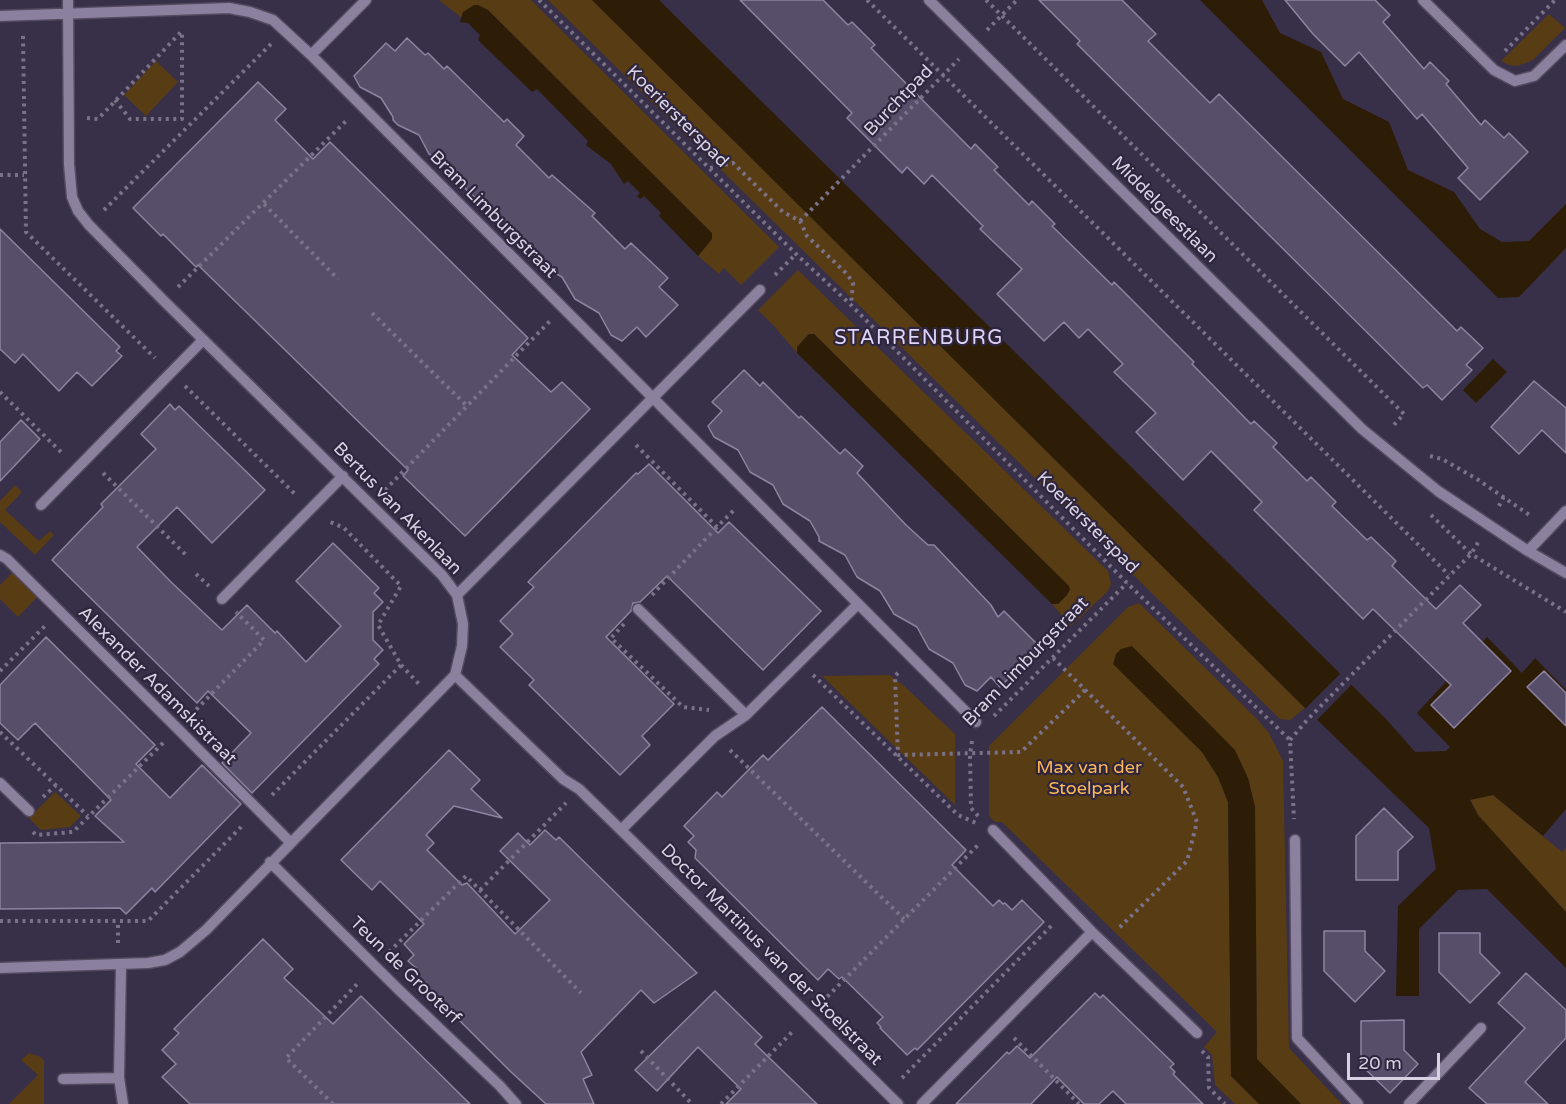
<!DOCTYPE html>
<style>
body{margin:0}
#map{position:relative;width:1566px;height:1104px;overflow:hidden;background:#382f49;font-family:"Varela Round",sans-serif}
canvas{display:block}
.scale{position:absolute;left:1347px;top:1053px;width:93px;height:27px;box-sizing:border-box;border:3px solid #d7d1e2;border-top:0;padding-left:8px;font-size:18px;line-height:21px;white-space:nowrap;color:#d7d1e2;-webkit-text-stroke:4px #2e253e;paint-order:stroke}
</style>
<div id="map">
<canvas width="1566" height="1104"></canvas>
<div class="scale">20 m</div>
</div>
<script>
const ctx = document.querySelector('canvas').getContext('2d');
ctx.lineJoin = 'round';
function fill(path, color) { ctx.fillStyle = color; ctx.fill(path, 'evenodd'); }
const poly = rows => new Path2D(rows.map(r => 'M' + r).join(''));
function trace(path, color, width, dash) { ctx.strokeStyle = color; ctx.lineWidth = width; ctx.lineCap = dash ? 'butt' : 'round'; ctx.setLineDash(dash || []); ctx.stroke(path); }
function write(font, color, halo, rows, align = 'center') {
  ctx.font = font + ' "Varela Round",sans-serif'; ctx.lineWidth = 4.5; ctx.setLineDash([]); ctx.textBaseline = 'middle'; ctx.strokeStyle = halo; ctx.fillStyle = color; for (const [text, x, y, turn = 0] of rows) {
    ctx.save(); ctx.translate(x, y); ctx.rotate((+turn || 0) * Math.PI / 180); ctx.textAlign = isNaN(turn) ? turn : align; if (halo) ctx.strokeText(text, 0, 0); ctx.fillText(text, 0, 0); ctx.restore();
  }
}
const green = poly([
 [439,0,531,0,779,247,741,285,724,268,719,274,698,256,712,239,712,233,488,10,478,5,463,12,462,18],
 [548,0,592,0,1305,708,1290,720,1280,719],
 [1549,14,1565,28,1533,60,1518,66,1509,65,1501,61],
 [156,61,178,82,146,116,124,95],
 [798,270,1108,571,1111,584,1108,591,1071,626,1052,604,1058,604,1067,595,1070,589,1068,586,814,334,809,334,803,340,797,347,797,353,773,325,758,310],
 [15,485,22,492,5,510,39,541,50,531,54,535,35,555,0,522,0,501],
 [14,571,38,596,18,617,0,599,0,585],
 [1139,603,1257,719,1269,733,1283,761,1289,1048,1342,1104,1301,1104,1257,1059,1255,807,1248,778,1113,664,1202,752,1218,777,1228,802,1231,1076,1259,1104,1235,1104,1215,1085,1212,1055,1204,1047,1217,1032,1002,822,995,822,989,816,989,746,1128,607],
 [890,675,903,685,955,734,955,805,822,676],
 [55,792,81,816,70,827,41,830,29,818],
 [1493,795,1562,852,1566,848,1566,912,1478,815,1470,799],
 [29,1053,41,1057,44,1061,44,1104,9,1104,38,1075,21,1060]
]);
const water = poly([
 [592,0,659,0,1387,720,1415,752,1446,751,1450,747,1417,713,1487,637,1522,673,1535,658,1566,690,1566,809,1543,836,1493,795,1470,800,1478,815,1566,912,1566,968,1487,889,1458,890,1419,929,1419,996,1396,996,1398,906,1436,869,1429,828,1305,708],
 [1200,0,1262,0,1280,33,1321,52,1343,99,1389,122,1408,170,1454,192,1480,229,1502,242,1529,241,1566,204,1566,248,1519,297,1498,298],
 [474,5,478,5,488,10,712,233,712,239,698,256,659,216,661,213,644,196,640,199,637,196,640,193,628,181,624,184,611,164,586,145,588,141,537,89,532,92,478,40,480,35,468,23,460,22,463,12],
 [809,334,814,334,1069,586,1070,589,1067,595,1058,604,1052,604,797,353,797,347],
 [1493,359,1507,372,1476,403,1463,390],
 [1132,646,1235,750,1248,778,1255,807,1257,1059,1301,1104,1259,1104,1231,1076,1228,802,1218,777,1202,752,1113,664,1116,654,1121,649]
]);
const pier = poly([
 [1342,672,1353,683,1315,722,1303,711]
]);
const building = poly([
 [740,0,823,0,848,25,852,22,875,45,871,48,971,149,975,144,998,167,994,170,1029,205,1032,201,1055,224,1052,226,1112,285,1114,282,1194,362,1192,364,1251,424,1254,421,1277,443,1273,447,1307,481,1311,477,1336,502,1332,506,1367,540,1371,537,1396,561,1392,566,1436,609,1460,585,1481,605,1463,623,1511,671,1454,728,1431,705,1451,685,1373,609,1363,619,1254,510,1262,502,1211,451,1183,480,1136,432,1156,413,1114,372,1123,364,1088,329,1079,338,1064,322,1044,341,997,294,1022,269,980,229,983,226,932,175,924,184,907,167,902,173,847,118,852,113,740,0],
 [1039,0,1122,0,1156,34,1148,41,1210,103,1219,94,1457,331,1461,327,1483,348,1466,365,1472,370,1442,400,1427,385,1423,388,1077,44,1080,41,1039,0],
 [1285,0,1375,0,1390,15,1383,22,1424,69,1430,62,1449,81,1446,84,1481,125,1485,120,1504,138,1509,133,1528,152,1480,200,1458,178,1468,168,1422,114,1417,119,1359,52,1345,66,1313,34,1285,0],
 [407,38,425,55,428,53,444,69,447,66,504,122,507,119,524,136,516,145,549,178,552,175,595,213,592,216,625,249,631,243,668,278,659,287,678,305,646,337,637,327,622,341,611,335,599,313,575,299,562,277,539,264,527,241,503,229,490,205,469,194,455,171,429,154,419,135,398,125,393,120,393,117,381,98,360,87,354,76,386,43,395,51,407,38],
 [258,82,286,109,275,120,313,159,330,142,528,338,512,355,551,392,562,382,590,409,465,536,403,476,408,470,198,265,196,267,163,234,161,236,133,208,258,82],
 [0,229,120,347,116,351,122,356,92,386,77,372,59,391,23,354,15,363,0,349,0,229],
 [744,370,760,386,763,382,799,418,801,416,840,454,845,449,863,466,857,473,906,525,928,545,934,545,991,605,998,617,1004,611,1040,647,1000,687,991,677,977,691,965,685,953,663,929,649,917,627,894,614,880,591,857,577,845,555,819,541,819,537,810,521,783,504,773,485,750,472,738,450,714,437,708,426,722,411,712,402,744,370],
 [1534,381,1566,408,1566,453,1542,430,1519,454,1491,427,1534,381],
 [170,404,175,410,179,406,265,490,212,543,177,507,137,547,171,582,222,630,247,605,275,633,277,631,306,662,341,626,296,581,333,543,379,588,374,593,383,602,373,612,373,640,383,650,374,659,379,664,252,793,222,763,251,733,208,691,197,703,52,560,103,507,101,504,156,449,141,434,170,404],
 [21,420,40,439,0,481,0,442,21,420],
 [649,464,718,533,729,522,821,611,763,670,667,576,640,602,633,603,631,611,606,637,674,704,642,736,650,745,620,775,529,685,534,680,500,647,513,634,500,621,534,587,528,582,636,473,638,474,649,464],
 [46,637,155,745,136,764,170,798,202,765,241,804,155,892,152,888,126,914,120,908,0,909,0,843,124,842,95,816,111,800,35,723,18,740,0,723,0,685,46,637],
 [1544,671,1566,693,1566,726,1527,687,1544,671],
 [822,707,966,850,952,865,993,906,999,900,1003,904,1005,903,1012,910,1022,900,1044,922,924,1043,917,1050,915,1048,907,1055,880,1028,881,1027,877,1023,883,1017,842,977,839,979,828,969,818,980,695,858,696,850,688,842,694,836,684,826,717,792,722,797,763,755,768,760,822,707],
 [449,750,480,780,471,789,502,818,454,806,426,835,434,843,427,850,462,885,467,883,515,934,550,900,500,851,518,833,530,845,545,830,556,840,559,837,697,973,654,1003,641,990,581,1052,592,1075,583,1079,594,1104,546,1104,510,1071,416,977,416,968,408,961,414,955,404,944,424,924,380,881,372,890,341,860,449,750],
 [1384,808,1413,837,1398,851,1398,880,1356,880,1356,836,1384,808],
 [1324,931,1365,931,1365,951,1385,971,1355,1002,1324,971,1324,931],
 [1439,933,1480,933,1480,953,1500,973,1470,1003,1439,972,1439,933],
 [263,939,293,969,284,978,333,1024,361,996,470,1104,190,1104,162,1077,176,1064,162,1050,179,1033,174,1029,263,939],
 [1526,973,1566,1010,1566,1038,1525,1082,1548,1104,1487,1104,1469,1088,1525,1028,1498,1003,1526,973],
 [715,991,762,1037,755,1044,817,1104,726,1104,741,1089,698,1047,657,1091,635,1070,715,991],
 [1095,993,1100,998,1103,995,1174,1064,1170,1067,1175,1072,1173,1074,1203,1104,1126,1104,1113,1091,1099,1104,1084,1104,1057,1077,1031,1104,956,1104,1007,1052,1009,1054,1017,1046,1030,1058,1095,993],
 [1404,1020,1404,1050,1418,1064,1390,1093,1361,1065,1361,1021,1404,1020]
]);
const path = poly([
 [539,0,796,254,850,304,1127,583,1290,740,1294,819],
 [867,0,1449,575],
 [986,0,1404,414,1391,428],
 [987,30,1017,0],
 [23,36,26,232,155,358],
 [1505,51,1555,0],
 [115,100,130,119,182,119,182,31],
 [87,118,98,119,181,32],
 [710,168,733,163,783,212,800,221,807,236,847,274,853,283,851,304],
 [0,175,24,175],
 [264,204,338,279],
 [104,210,271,44],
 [800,221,959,59],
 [775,275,796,254],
 [178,287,348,119],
 [372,313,467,406],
 [185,386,297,496],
 [0,392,64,455],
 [636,445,717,527,736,508],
 [1430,456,1442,459,1477,479,1531,516],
 [103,473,188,557],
 [385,490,550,321],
 [1499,506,1504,496],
 [1431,515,1471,554,1566,612],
 [196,574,209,586],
 [652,595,717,527],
 [624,624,611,638,683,707,709,710],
 [1053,658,1183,787,1197,822,1187,861,1118,929],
 [401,665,419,684],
 [0,671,46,625],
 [898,673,895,676,898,755,1021,752,1085,690],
 [813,675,958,815,976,823],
 [191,715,264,640,236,612],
 [994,716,1127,583],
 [0,732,88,816],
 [1290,740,1308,719,1471,554,1479,541],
 [972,741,970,754,971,808,979,817],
 [730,750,904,919],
 [272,795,401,665,378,625,401,586,344,528,328,521],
 [43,797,56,785],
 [33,832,36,835,73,832,164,742],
 [480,890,566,803],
 [0,921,148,921,244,824],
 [118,943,118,921],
 [389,952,466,876,581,993],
 [822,1002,980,843],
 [1014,1038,1079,1104],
 [641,1051,692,1104],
 [1202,1051,1208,1057,1209,1088,1225,1104],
 [902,1078,1054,923],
 [333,1104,286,1058,360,981],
 [721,1104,794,1030]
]);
const minor = poly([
 [929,0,1362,429,1438,491,1528,551,1566,573],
 [1423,0,1494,70,1515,81,1534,76,1566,45],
 [0,16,229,8,250,12,273,20,311,55,976,722],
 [311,55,366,0],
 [41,505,203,340],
 [1528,551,1566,511],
 [0,555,7,559,178,729,290,842],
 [457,595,760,290],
 [222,599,343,476],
 [638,609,746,715],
 [455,675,563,779,579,789,621,830,898,1104],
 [0,783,29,811],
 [621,830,715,736,746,715,858,604],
 [993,830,1092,932,1197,1033],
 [1295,840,1297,1038,1358,1104],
 [270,862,399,990,500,1086,516,1104],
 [121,965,119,1078,123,1104],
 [0,968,148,963,165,960,180,952,206,930,455,675,462,646,463,624,457,595,442,575,164,301,89,225,78,211,72,197,69,164,68,0],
 [63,1079,119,1078],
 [922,1104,1092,932],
 [1409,1104,1481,1028]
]);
const streetNames = [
 ["Burchtpad",899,101,-46],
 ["Koeriersterspad",677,117,45],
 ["Middelgeestlaan",1164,210,45],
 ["Bram Limburgstraat",493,215,45],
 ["Bertus van Akenlaan",397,509,46],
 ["Koeriersterspad",1087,523,45],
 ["Bram Limburgstraat",1026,662,-46],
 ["Alexander Adamskistraat",157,686,45],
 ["Doctor Martinus van der Stoelstraat",771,955,45],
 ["Teun de Grooterf",405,971,44]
];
const parkNames = [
 ["Max van der",1089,768],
 ["Stoelpark",1089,789]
];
const neighbourhoodNames = [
 ["STARRENBURG",919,339]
];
fill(green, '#583c14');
fill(water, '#2d1d06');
fill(pier, '#382f49');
fill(building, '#574e6a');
trace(building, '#8e84a2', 1.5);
trace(minor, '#534a60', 13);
trace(path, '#7a7289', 4, [3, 4.5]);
trace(minor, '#8b819f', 10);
write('18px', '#d7d1e2', '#2e253e', streetNames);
write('18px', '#fdb855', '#2e253e', parkNames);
ctx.letterSpacing = '1.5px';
write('20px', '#e0d5f7', '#2e253e', neighbourhoodNames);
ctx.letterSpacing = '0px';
</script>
